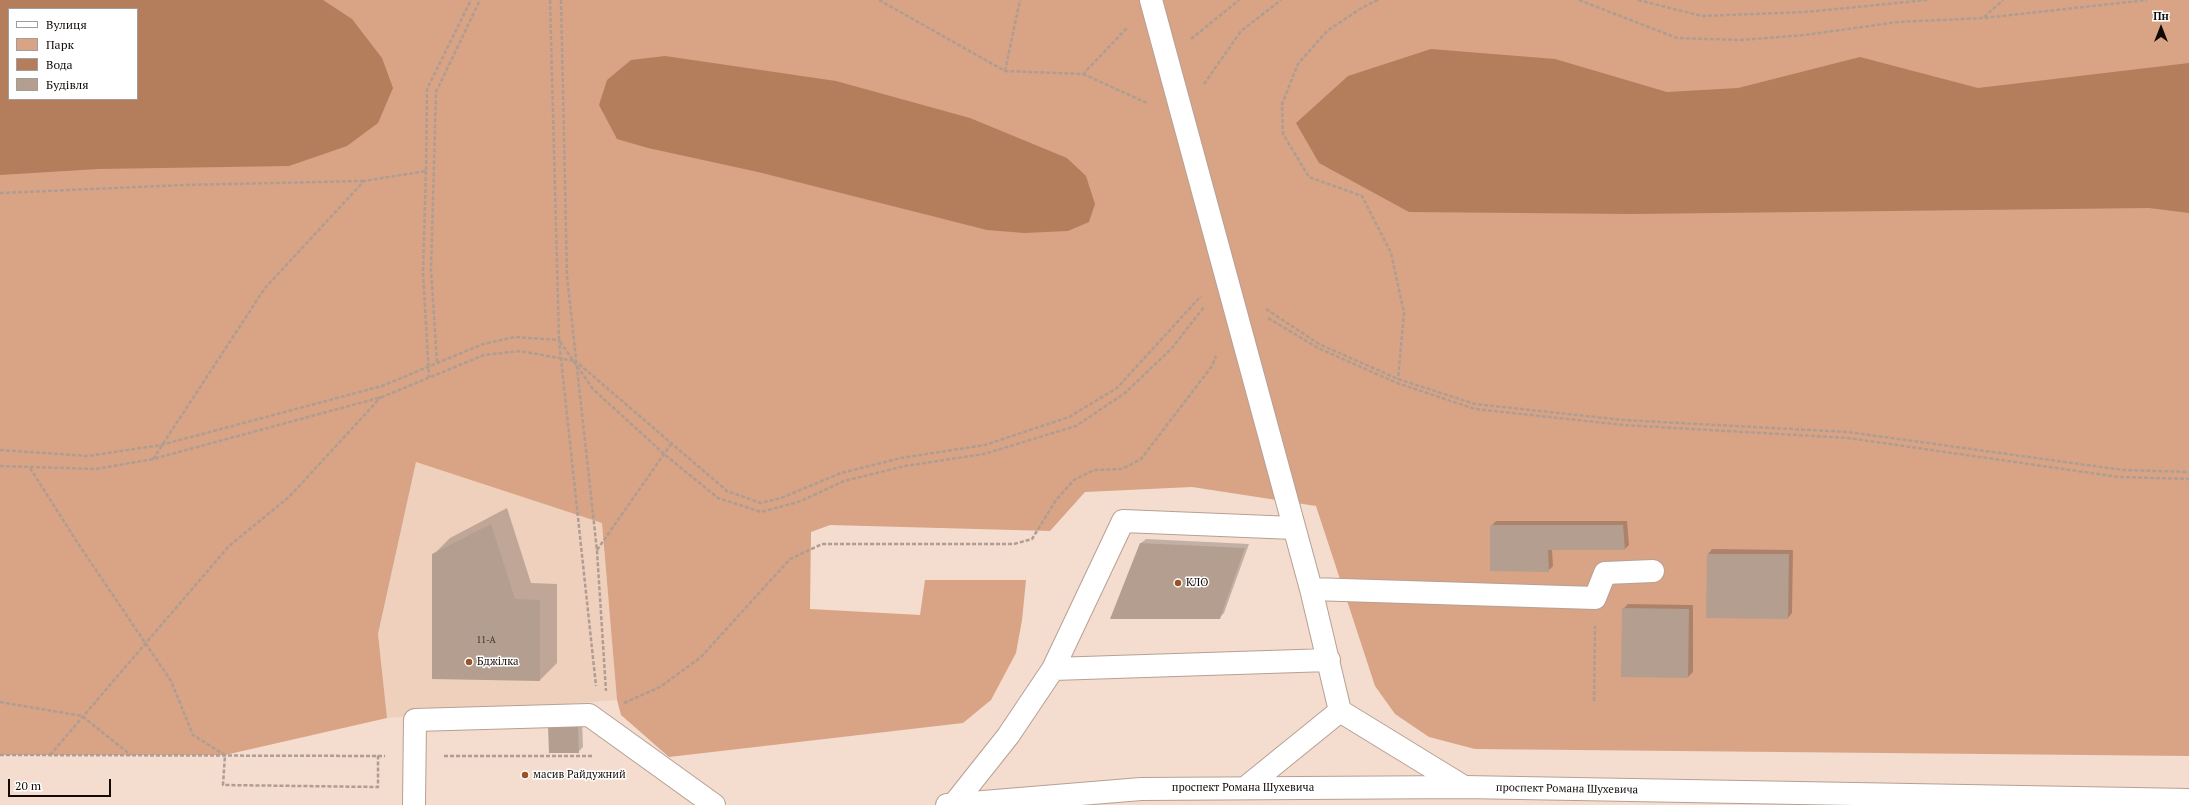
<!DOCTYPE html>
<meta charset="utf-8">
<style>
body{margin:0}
#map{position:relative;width:2189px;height:805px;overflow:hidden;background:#f4dcce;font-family:"PT Serif",serif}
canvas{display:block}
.legend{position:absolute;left:8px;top:8px;width:130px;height:92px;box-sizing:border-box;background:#fff;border:1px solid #a09d9b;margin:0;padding:5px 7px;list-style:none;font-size:12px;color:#110a06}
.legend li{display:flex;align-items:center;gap:8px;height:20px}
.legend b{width:20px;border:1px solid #a09d9b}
.north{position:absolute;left:2141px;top:8px;width:40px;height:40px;-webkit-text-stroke:3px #fff;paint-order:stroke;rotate:0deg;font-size:11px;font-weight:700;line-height:16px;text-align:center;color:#110a06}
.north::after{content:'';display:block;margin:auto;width:14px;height:18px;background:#110a06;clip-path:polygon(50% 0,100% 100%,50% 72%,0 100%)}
.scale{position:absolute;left:8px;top:779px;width:103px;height:18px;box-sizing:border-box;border:2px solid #110a06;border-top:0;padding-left:5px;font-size:12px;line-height:14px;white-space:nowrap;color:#110a06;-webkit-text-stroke:3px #fff;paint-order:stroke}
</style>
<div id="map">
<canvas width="2189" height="805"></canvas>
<ul class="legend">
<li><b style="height:5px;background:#fff"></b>Вулиця</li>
<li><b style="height:11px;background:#d8a485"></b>Парк</li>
<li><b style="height:11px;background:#b47e5d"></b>Вода</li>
<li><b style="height:11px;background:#b49e90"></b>Будівля</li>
</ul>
<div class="north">Пн</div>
<div class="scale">20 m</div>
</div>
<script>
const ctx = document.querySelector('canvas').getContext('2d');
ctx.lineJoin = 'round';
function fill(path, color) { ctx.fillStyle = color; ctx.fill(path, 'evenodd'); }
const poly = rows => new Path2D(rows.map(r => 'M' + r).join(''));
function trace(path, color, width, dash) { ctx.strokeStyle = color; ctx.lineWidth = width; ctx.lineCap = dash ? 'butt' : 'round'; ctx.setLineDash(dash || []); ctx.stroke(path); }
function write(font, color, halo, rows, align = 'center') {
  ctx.font = font + ' "PT Serif",serif'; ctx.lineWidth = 3; ctx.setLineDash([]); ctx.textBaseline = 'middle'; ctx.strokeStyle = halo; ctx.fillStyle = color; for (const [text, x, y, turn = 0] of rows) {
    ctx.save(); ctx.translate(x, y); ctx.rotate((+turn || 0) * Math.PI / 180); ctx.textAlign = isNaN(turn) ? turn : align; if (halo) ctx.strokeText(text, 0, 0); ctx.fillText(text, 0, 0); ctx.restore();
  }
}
const built = poly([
 [416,462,602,523,617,700,387,718,378,634]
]);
const green = poly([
 [0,0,2189,0,2189,756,1475,749,1429,737,1395,714,1375,686,1316,506,1192,487,1085,492,1050,531,830,525,811,532,810,609,920,615,925,580,1026,580,1022,620,1016,653,991,700,963,723,669,757,621,715,617,700,602,523,416,462,378,634,387,718,225,755,0,755],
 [9,9,137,9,137,99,9,99]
]);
const water = poly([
 [0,0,323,0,352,19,382,58,393,88,378,123,347,146,289,166,98,169,0,175],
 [9,9,137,9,137,99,9,99],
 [1431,49,1555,59,1667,92,1738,88,1860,57,1978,88,2189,63,2189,213,2149,208,1632,214,1409,212,1319,163,1296,123,1348,76],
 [665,56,836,81,970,118,1067,158,1086,176,1095,204,1089,222,1068,231,1024,233,987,230,758,172,648,148,617,139,599,105,607,80,631,60]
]);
const shadow = poly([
 [507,508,531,583,557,584,557,663,540,680,433,678,433,555,450,538],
 [1496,521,1627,521,1629,545,1625,549,1552,549,1553,566,1548,571,1491,526],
 [1146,539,1249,544,1224,613,1219,618,1141,543],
 [1712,549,1793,550,1792,613,1788,618,1708,554],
 [1628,604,1693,605,1693,672,1688,677,1622,676,1623,609],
 [582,721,583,747,578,752,549,726]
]);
const building = poly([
 [491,524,515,599,540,600,540,681,432,679,432,554],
 [1490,525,1623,525,1625,550,1548,550,1549,572,1490,571],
 [1140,543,1245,548,1220,619,1110,619],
 [1707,554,1789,554,1788,619,1706,618],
 [1622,608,1689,609,1688,678,1621,677],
 [578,725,579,753,549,753,548,726]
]);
const path = poly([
 [550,0,559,340,593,389,664,454,718,498,761,512,801,501,844,481,905,466,984,454,1076,426,1125,393,1172,348,1204,307],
 [561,0,567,276,597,551,606,691],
 [879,0,1005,71,1083,74,1127,28],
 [1378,0,1363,7,1327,31,1298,64,1282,104,1283,134,1309,177,1362,196,1391,253,1404,313,1398,379],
 [1579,0,1677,38,1741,40,1805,35,1898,22,1984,18,2147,0],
 [1638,0,1702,16,1806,12,1927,0],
 [1984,17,2003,0],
 [1191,39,1239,0],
 [1005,71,1020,0],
 [1083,74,1147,103],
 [1204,84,1241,31,1281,0],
 [426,171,423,272,429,377],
 [0,193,184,185,363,181],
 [1266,309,1319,344,1398,379,1475,404,1623,420,1848,432,2123,470,2189,472],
 [1268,318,1318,348,1397,383,1475,409,1623,425,1848,438,2119,477,2189,479],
 [437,362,431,270,436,92,480,0],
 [579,364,727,491,761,503,781,498,841,473,901,458,985,445,1069,417,1117,388,1201,296],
 [0,450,88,456,161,445,382,386,483,344,515,337,559,340,596,686],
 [153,459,265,288,364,181,426,171,427,89,471,0],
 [0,466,96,469,153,459,382,397,484,355,520,351,575,361],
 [30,468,79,545,171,681,193,735,225,755,223,785,378,787,378,755],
 [597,550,671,444],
 [1594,701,1595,626],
 [0,702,82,716,131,755],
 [624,703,660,687,701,657,790,559,822,544,1014,544,1032,539,1056,500,1074,480,1094,470,1122,469,1141,459,1212,366,1216,356],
 [0,755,385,756],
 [50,755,229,546,289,497,381,397],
 [444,756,593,756]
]);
const minor = poly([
 [1151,0,1311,589,1340,711,1464,787],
 [1311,589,1595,598,1605,573,1653,571],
 [1053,669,1329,660],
 [1245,788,1340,711],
 [954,804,1008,736,1053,669,1123,521,1294,528],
 [414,805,415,720,589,715,714,805]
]);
const major = poly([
 [947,805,1141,789,1464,787,2189,800]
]);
const markers = [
 [1178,583,4,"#985426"],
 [469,662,4,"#985426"],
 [525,775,4,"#985426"]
];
const numberNames = [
 ["11-А",486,640]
];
const poiNames = [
 ["КЛО",1186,583],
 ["Бджілка",477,662],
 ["масив Райдужний",533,775]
];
const streetNames = [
 ["проспект Романа Шухевича",1243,788],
 ["проспект Романа Шухевича",1567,789,1]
];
fill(built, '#efd0bd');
fill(green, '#d8a485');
fill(water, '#b47e5d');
fill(shadow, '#0003');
fill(building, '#b49e90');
trace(minor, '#b7a093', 24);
trace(major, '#b7a093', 24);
trace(path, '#b09d92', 2.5, [4, 2]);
trace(minor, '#fff', 22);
trace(major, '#fff', 22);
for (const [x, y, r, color] of markers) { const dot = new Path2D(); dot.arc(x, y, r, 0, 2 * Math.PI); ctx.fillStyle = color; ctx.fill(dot); trace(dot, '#fff', 1.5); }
write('9px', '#3a2f28', null, numberNames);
write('11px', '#110a06', '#fff', poiNames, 'left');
write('11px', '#110a06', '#fff', streetNames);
</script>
